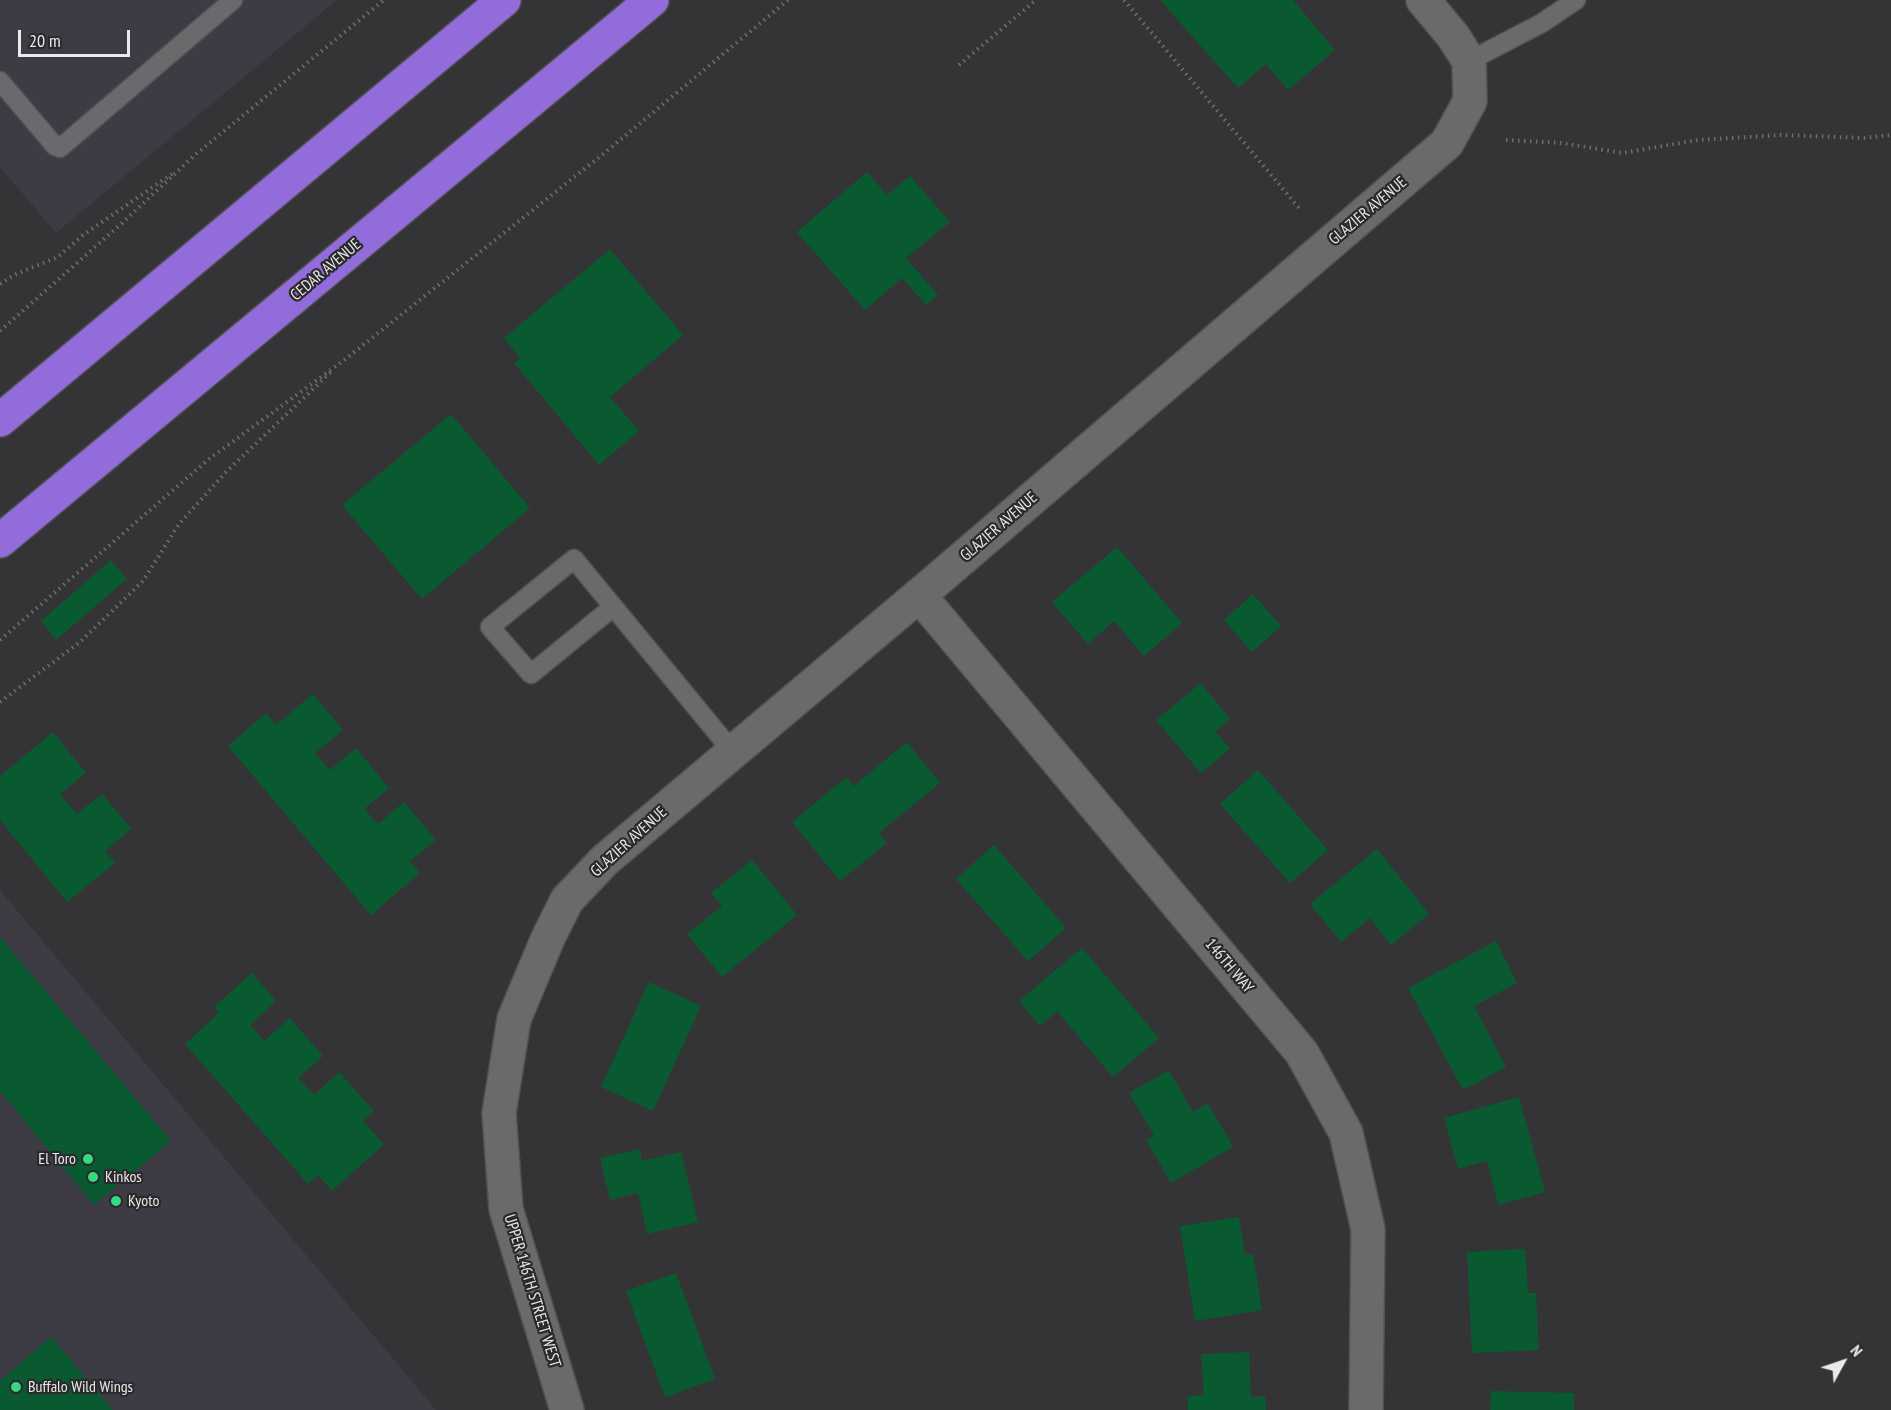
<!DOCTYPE html>
<style>
body{margin:0}
#map{position:relative;width:1891px;height:1410px;overflow:hidden;background:#343436;font-family:"PT Sans Narrow",sans-serif}
canvas{display:block}
.north{position:absolute;left:1813px;top:1332px;width:60px;height:60px;-webkit-text-stroke:4px #2a2a2c;paint-order:stroke;rotate:50deg;font-size:16px;font-weight:700;line-height:24px;text-align:center;color:#eae9eb}
.north::after{content:'';display:block;margin:auto;width:21px;height:27px;background:#eae9eb;clip-path:polygon(50% 0,100% 100%,50% 72%,0 100%)}
.scale{position:absolute;left:18px;top:30px;width:112px;height:27px;box-sizing:border-box;border:3px solid #eae9eb;border-top:0;padding-left:8px;font-size:18px;line-height:21px;white-space:nowrap;color:#eae9eb;-webkit-text-stroke:4px #2a2a2c;paint-order:stroke}
</style>
<div id="map">
<canvas width="1891" height="1410"></canvas>
<div class="north">N</div>
<div class="scale">20 m</div>
</div>
<script>
const ctx = document.querySelector('canvas').getContext('2d');
ctx.lineJoin = 'round';
function fill(path, color) { ctx.fillStyle = color; ctx.fill(path, 'evenodd'); }
const poly = rows => new Path2D(rows.map(r => 'M' + r).join(''));
function trace(path, color, width, dash) { ctx.strokeStyle = color; ctx.lineWidth = width; ctx.lineCap = dash ? 'butt' : 'round'; ctx.setLineDash(dash || []); ctx.stroke(path); }
function write(font, color, halo, rows, align = 'center') {
  ctx.font = font + ' "PT Sans Narrow",sans-serif'; ctx.lineWidth = 4.5; ctx.setLineDash([]); ctx.textBaseline = 'middle'; ctx.strokeStyle = halo; ctx.fillStyle = color; for (const [text, x, y, turn = 0] of rows) {
    ctx.save(); ctx.translate(x, y); ctx.rotate((+turn || 0) * Math.PI / 180); ctx.textAlign = isNaN(turn) ? turn : align; if (halo) ctx.strokeText(text, 0, 0); ctx.fillText(text, 0, 0); ctx.restore();
  }
}
const built = poly([
 [0,0,337,0,56,233,0,167],
 [0,890,436,1410,0,1410]
]);
const building = poly([
 [1160,0,1293,0,1335,50,1288,90,1266,64,1238,88],
 [867,172,887,195,910,176,950,222,906,258,938,295,926,305,902,278,865,310,797,232],
 [610,249,683,335,610,397,639,431,599,465,514,363,520,358,504,338],
 [451,414,530,508,422,599,342,505],
 [1117,547,1182,623,1144,656,1114,621,1088,644,1052,602],
 [111,560,127,579,56,640,41,621],
 [1253,594,1281,626,1252,652,1224,620],
 [1201,683,1230,719,1215,731,1230,749,1201,773,1156,720],
 [313,694,343,730,315,753,330,770,356,748,389,788,364,809,378,824,404,802,436,840,410,861,420,873,371,915,228,746,266,713,276,725],
 [53,732,86,773,60,794,77,814,102,794,131,829,105,851,115,863,67,902,0,820,0,776],
 [907,742,940,783,879,833,887,843,840,881,792,822,847,777,854,786],
 [1258,770,1328,850,1290,883,1220,804],
 [994,845,1066,928,1028,961,956,879],
 [1377,849,1429,914,1391,945,1370,918,1341,942,1310,904],
 [752,860,797,915,722,977,687,934,722,906,711,893],
 [0,937,171,1141,94,1205,0,1091],
 [1496,941,1517,983,1474,1006,1506,1067,1463,1090,1408,988],
 [1082,948,1159,1038,1113,1077,1057,1011,1040,1026,1019,1001],
 [252,973,276,1001,250,1025,264,1041,290,1018,323,1056,298,1078,314,1095,339,1072,374,1111,363,1121,384,1144,332,1191,318,1175,308,1184,185,1044,219,1013,214,1007],
 [649,982,701,1006,653,1111,601,1087],
 [1169,1070,1193,1112,1208,1103,1233,1147,1171,1183,1146,1140,1154,1135,1129,1093],
 [1519,1097,1545,1192,1498,1205,1487,1161,1458,1169,1444,1118],
 [640,1149,642,1161,681,1152,698,1222,647,1234,638,1193,610,1200,600,1158],
 [1239,1217,1245,1255,1253,1254,1262,1310,1195,1321,1180,1226],
 [1525,1249,1528,1293,1536,1293,1539,1350,1472,1353,1467,1252],
 [676,1273,715,1379,665,1397,626,1291],
 [51,1337,113,1410,0,1410,0,1381],
 [1249,1352,1251,1397,1265,1396,1266,1410,1188,1410,1187,1396,1204,1395,1201,1354],
 [1491,1391,1574,1393,1574,1410,1490,1410]
]);
const path = poly([
 [1124,0,1299,208],
 [959,65,1036,0],
 [1506,140,1562,143,1622,153,1698,140,1781,135,1864,138,1891,135],
 [0,284,14,275,58,257,83,235,172,174],
 [0,331,121,224,196,154,384,0],
 [0,640,209,459,343,361,602,155,788,0],
 [0,702,80,642,143,581,179,524,226,472,331,372]
]);
const lane = poly([
 [1469,61,1542,23,1576,0],
 [0,81,55,146,60,148,233,0],
 [613,607,531,674,490,627,574,559,733,752]
]);
const street = poly([
 [919,595,1302,1053,1346,1133,1368,1229,1366,1410],
 [567,1410,506,1209,499,1113,514,1019,548,938,567,900,605,860,930,586,1447,143,1470,101,1469,61,1453,36,1423,0]
]);
const highway = poly([
 [0,420,504,0],
 [0,541,652,0]
]);
const markers = [
 [88,1159,6,"#36d881"],
 [93,1177,6,"#36d881"],
 [116,1201,6,"#36d881"],
 [16,1387,6,"#36d881"]
];
const streetNames = [
 ["GLAZIER AVENUE",1368,211,-40],
 ["CEDAR AVENUE",326,270,-40],
 ["GLAZIER AVENUE",999,527,-41],
 ["GLAZIER AVENUE",629,842,-42],
 ["146TH WAY",1229,966,50],
 ["UPPER 146TH STREET WEST",532,1291,73]
];
const poiNames = [
 ["El Toro",76,1159,"right"],
 ["Kinkos",105,1177],
 ["Kyoto",128,1201],
 ["Buffalo Wild Wings",28,1387]
];
fill(built, '#3d3b44');
fill(building, '#0a5a31');
trace(lane, '#525153', 21);
trace(street, '#525153', 36);
trace(highway, '#525153', 36);
trace(path, '#6f6f71', 4, [1.5, 4.5]);
trace(lane, '#6a696c', 18);
trace(street, '#6a696c', 33);
trace(highway, '#926cdb', 33);
for (const [x, y, r, color] of markers) { const dot = new Path2D(); dot.arc(x, y, r, 0, 2 * Math.PI); ctx.fillStyle = color; ctx.fill(dot); trace(dot, '#2a2a2c', 2); }
write('16px', '#eae9eb', '#2a2a2c', streetNames);
write('16px', '#eae9eb', '#2a2a2c', poiNames, 'left');
</script>
